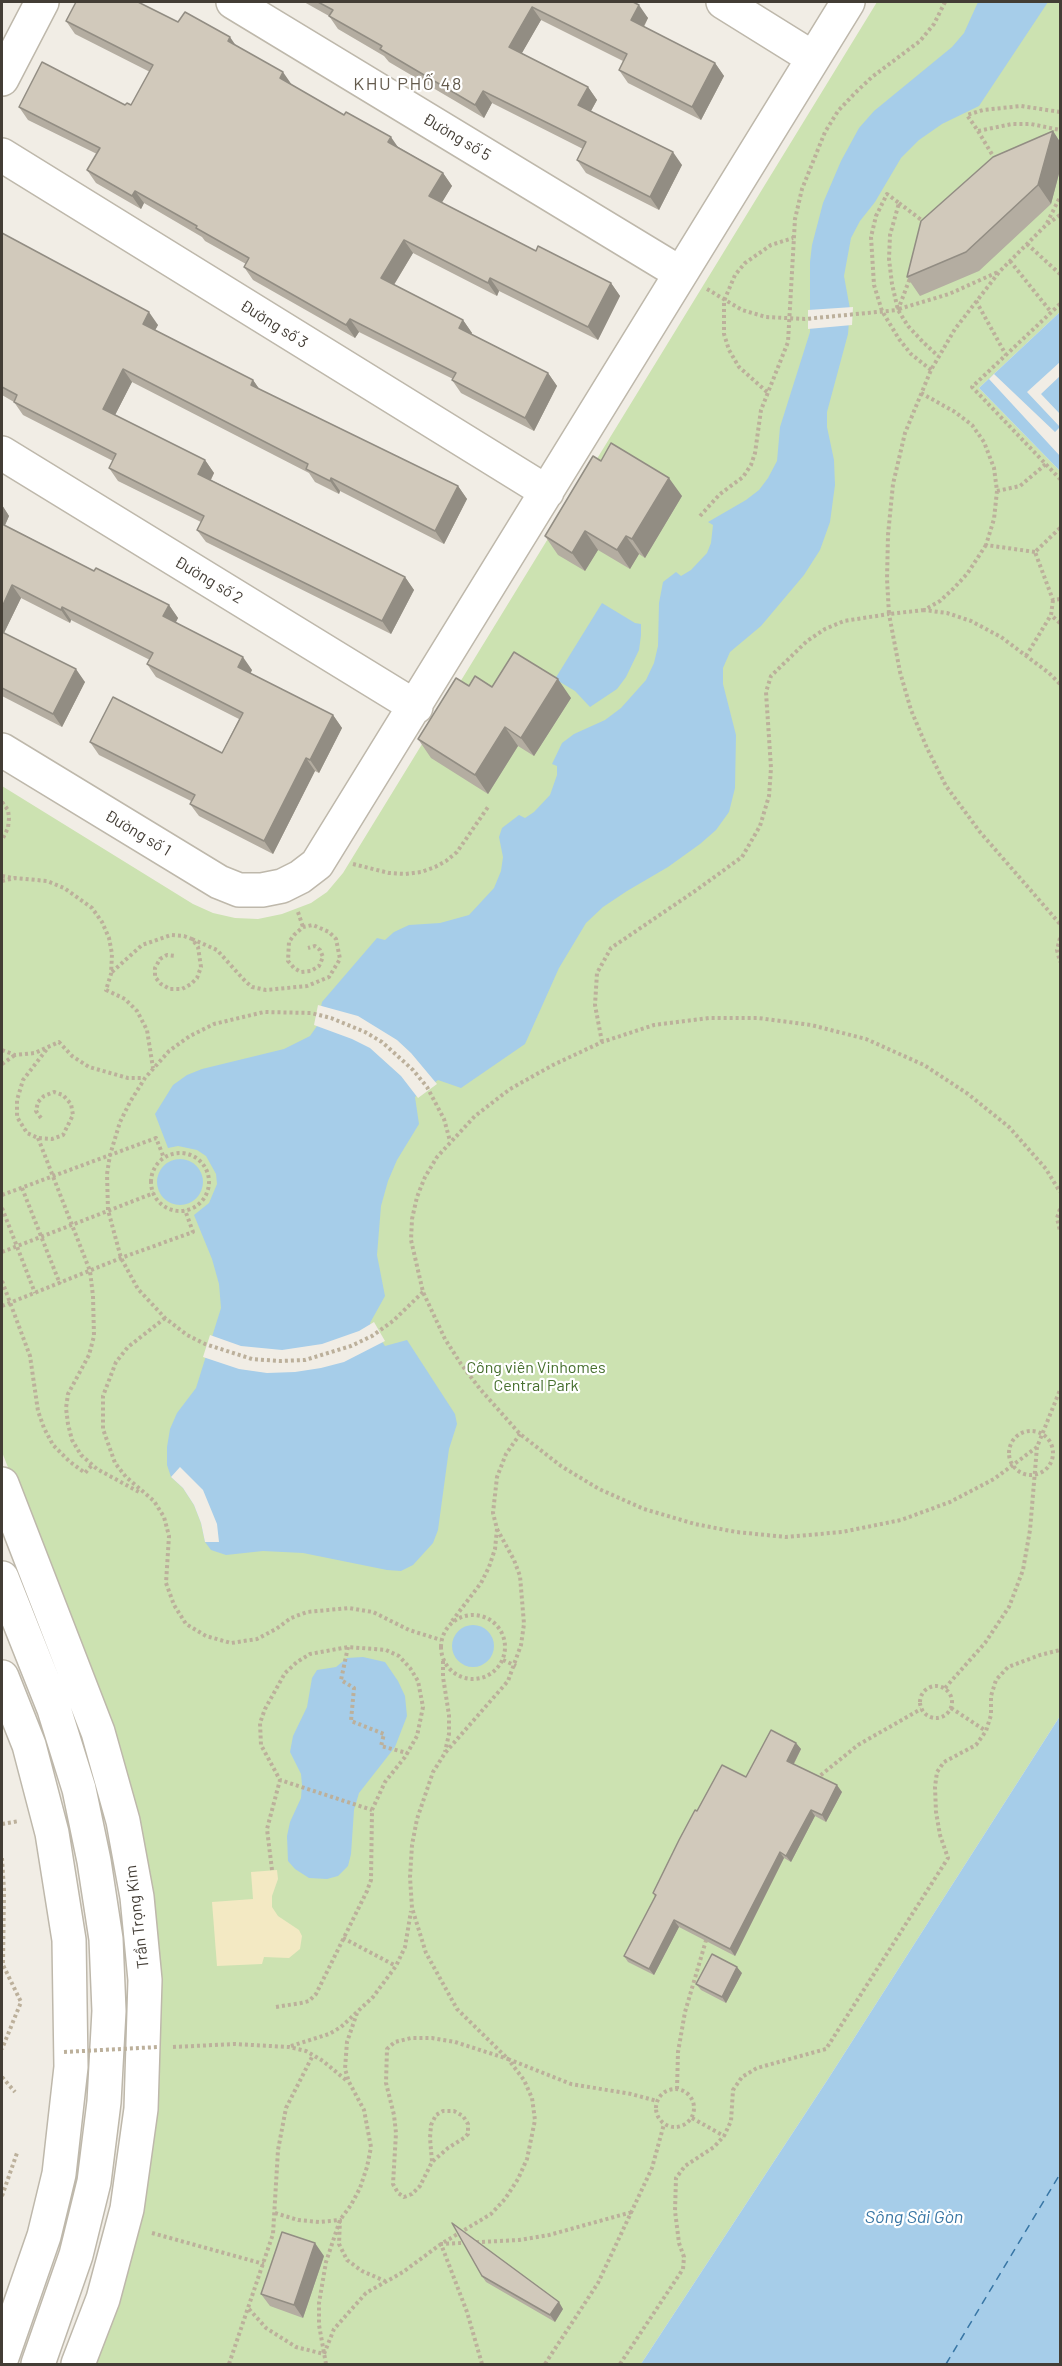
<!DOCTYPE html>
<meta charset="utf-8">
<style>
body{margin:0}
#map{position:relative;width:1062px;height:2366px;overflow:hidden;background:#f1ede5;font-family:Barlow,sans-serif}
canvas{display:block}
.frame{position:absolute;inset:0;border:3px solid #433d35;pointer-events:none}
</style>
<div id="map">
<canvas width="1062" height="2366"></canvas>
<div class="frame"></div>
</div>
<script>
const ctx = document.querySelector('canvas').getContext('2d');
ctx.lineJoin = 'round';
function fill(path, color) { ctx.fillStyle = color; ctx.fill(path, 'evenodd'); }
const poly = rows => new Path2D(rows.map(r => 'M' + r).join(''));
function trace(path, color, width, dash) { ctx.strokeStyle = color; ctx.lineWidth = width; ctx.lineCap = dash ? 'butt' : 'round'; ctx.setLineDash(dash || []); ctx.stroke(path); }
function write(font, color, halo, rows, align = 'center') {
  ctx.font = font + ' Barlow,sans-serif'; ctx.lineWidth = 4.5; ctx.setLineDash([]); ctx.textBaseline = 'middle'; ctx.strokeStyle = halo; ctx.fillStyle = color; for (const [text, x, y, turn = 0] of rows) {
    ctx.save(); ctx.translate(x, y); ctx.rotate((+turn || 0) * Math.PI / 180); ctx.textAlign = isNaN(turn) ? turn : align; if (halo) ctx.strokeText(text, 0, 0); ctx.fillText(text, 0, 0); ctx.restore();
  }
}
const green = poly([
 [877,2,1060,2,1060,312,979,388,1060,471,1060,1716,828,2079,641,2364,91,2364,150,2134,96,1695,2,1452,2,786,193,904,213,913,235,918,258,919,282,914,311,903,327,892,343,873]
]);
const sand = poly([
 [277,1870,278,1879,272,1896,272,1907,278,1916,299,1930,302,1936,300,1949,289,1958,264,1957,262,1964,217,1966,212,1902,253,1899,251,1872]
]);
const water = poly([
 [978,2,1048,2,979,106,942,124,919,140,901,158,875,202,860,221,851,238,844,276,850,309,848,334,827,412,827,427,834,460,835,485,830,522,820,550,804,575,761,626,730,652,723,668,723,684,736,735,735,788,729,812,716,830,700,844,668,867,627,891,603,907,586,923,559,968,525,1044,461,1088,438,1080,415,1097,419,1124,397,1160,388,1181,381,1206,377,1255,385,1296,370,1323,385,1346,407,1340,455,1414,457,1424,449,1449,438,1530,433,1543,413,1565,401,1571,387,1570,303,1553,263,1551,226,1555,211,1550,205,1542,201,1523,194,1505,183,1488,171,1477,167,1465,167,1447,170,1429,177,1413,196,1388,221,1308,219,1284,212,1259,194,1215,209,1203,217,1184,216,1174,206,1156,197,1150,178,1146,168,1148,155,1114,173,1085,187,1075,202,1069,284,1049,310,1036,317,1026,322,1002,377,938,385,940,394,932,409,925,440,923,469,915,494,888,501,871,503,857,499,837,502,828,519,815,525,818,534,812,550,795,557,775,557,766,552,764,562,743,574,734,605,720,621,708,646,680,654,663,658,646,659,603,663,582,676,572,681,576,691,570,707,553,711,543,713,525,708,522,746,500,759,490,768,478,777,461,780,427,810,332,810,262,812,245,823,203,841,161,859,128,874,111,952,47,964,33],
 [1060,312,1060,471,979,388],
 [602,603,635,623,641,624,641,635,639,650,626,677,617,689,590,707,575,691,555,679],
 '157 1182a23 23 0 1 1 46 0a23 23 0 1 1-46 0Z',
 '452 1646a21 21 0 1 1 42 0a21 21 0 1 1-42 0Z',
 [363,1657,385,1662,398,1681,405,1696,407,1716,395,1747,359,1793,354,1810,351,1854,348,1866,338,1876,327,1879,309,1878,295,1869,288,1861,287,1836,290,1822,301,1798,302,1785,301,1774,290,1752,293,1736,307,1707,312,1678,317,1670,336,1667,347,1658],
 [1060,1716,1060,2364,641,2364,828,2079]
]);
const pier = poly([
 [853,307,852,325,808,329,808,310],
 [1060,362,1060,376,1041,394,1060,414,1060,456,989,379,994,374,1055,432,1060,427,1027,392],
 [318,1005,358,1016,397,1040,411,1053,437,1084,418,1098,401,1076,370,1048,352,1039,314,1025],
 [374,1322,385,1341,344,1362,321,1368,295,1372,267,1373,239,1369,203,1357,210,1335,241,1346,282,1350,322,1344,359,1331],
 [180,1467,203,1490,217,1524,219,1542,205,1542,201,1523,194,1505,183,1488,171,1477]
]);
const ferry = poly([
 [946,2364,1060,2174]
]);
const path = poly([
 [1060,112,1021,106,983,110,967,115,978,131,1012,124,1031,124,1060,130],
 [978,131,996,161],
 [899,203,924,222],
 [1047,223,1060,197],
 [1027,244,1060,274],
 [1010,261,1051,312],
 [707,289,742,310,766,317,805,319,898,310,910,278],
 [976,301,1006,355],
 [1060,304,972,387,1060,479],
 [899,309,949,294,998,272],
 [931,370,911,354,899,339,882,311,874,285,871,237,876,216,887,194,899,203,890,235,889,259,892,284,898,310,908,326,923,342,938,356],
 [767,392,739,367,729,350,724,334,724,301,735,275,745,263,771,245,793,238],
 [921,393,955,412,972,425,984,442,994,468,997,491,994,519,986,545,1035,552],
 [997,491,1020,486,1046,464],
 [700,516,720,494,743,477,751,465,755,453,761,410,788,342,795,219,802,189,825,132,838,111,855,93,872,77,920,41,934,24,945,2],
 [1060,528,1035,552,1053,600,1060,599],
 [986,545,967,574,953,589,940,601,924,610,947,613,971,621,1001,637,1049,673,1060,684],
 [1053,600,1051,615,1060,623],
 [924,610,889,614,887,579,888,535,893,484,905,433,931,370,955,329,1000,271,1046,225,1060,215],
 [1026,656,1051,615],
 [2,802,8,810,9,818,8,828,2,840],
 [353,864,389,873,405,874,421,872,435,867,446,861,457,852,488,807],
 [2,876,13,878],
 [2,881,15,878,47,881,64,888,92,908,102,922,109,938,112,954,111,974,106,990,125,999,137,1011,147,1030,153,1068],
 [298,912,303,927],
 [1060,938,1057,950,1060,962],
 [192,939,217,950,245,981,252,987,266,990,307,986,329,977,340,959,336,939,329,932,313,925,303,927,294,935,289,942,288,961,294,968,301,972,311,971,319,966,323,957,320,950,315,946,308,948],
 [112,972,142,945,171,935,184,936,192,939,198,947,201,967,197,978,191,984,182,989,170,989,161,984,155,977,155,968,160,959,167,955,176,956],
 [602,1042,595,1005,597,973,611,948,695,891,742,857,760,826,769,796,771,768,766,692,771,676,807,641,825,629,844,621,889,614,900,672,911,710,927,748,946,786,980,832,1060,924],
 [2,1050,15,1055,35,1053,59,1042,72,1056,89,1067,128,1078,144,1078],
 [2,1064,15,1055],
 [41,1118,36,1111,38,1102,44,1096,54,1092,63,1095,71,1104,73,1115,63,1135,52,1139,38,1138,27,1133,17,1117,17,1100,23,1080,47,1049],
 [38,1138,90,1271,93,1296,94,1336,89,1355,68,1394,66,1408,68,1424,72,1440,81,1455,97,1469,139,1492],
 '151 1182a29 29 0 1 1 58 0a29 29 0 1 1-58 0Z',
 [22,1188,60,1284],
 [2,1195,156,1138,164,1158],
 [2,1208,35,1293],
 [1060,1209,1057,1218,1060,1231],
 [2,1252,154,1193],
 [2,1281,30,1356,38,1411,44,1428,53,1445,69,1461,85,1473,92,1465],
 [423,1292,393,1321,372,1336,351,1346,305,1360,279,1361,252,1359,205,1344,187,1335,165,1318,138,1289,121,1258,108,1210,107,1174,110,1155,120,1122,130,1102,145,1078,169,1051,190,1036,214,1024,264,1012,311,1013,331,1018,365,1032,382,1042,413,1070,427,1087,444,1119,450,1141],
 [2,1306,121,1258,193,1232,185,1210],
 [165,1318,128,1347,116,1362,103,1396,103,1429,115,1463,126,1477,154,1501,164,1517,169,1536,166,1583,174,1605,186,1624,206,1636,231,1643,257,1639,276,1629,291,1618,307,1612,349,1608,373,1612,409,1630,441,1640],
 '1009 1453a22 22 0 1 1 44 0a22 22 0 1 1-44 0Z',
 [1037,1447,994,1479,950,1502,901,1520,842,1532,786,1537,736,1532,695,1524,644,1509,599,1489,561,1466,520,1434,480,1389,461,1364,445,1339,423,1292,411,1240,412,1219,417,1197,425,1177,437,1157,475,1116,510,1089,553,1065,602,1042,654,1025,709,1018,758,1018,811,1025,866,1039,924,1065,968,1094,1009,1127,1046,1169,1060,1192],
 [497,1529,514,1560,520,1576,524,1624,521,1645,508,1681,445,1753,433,1772,417,1819,412,1845,410,1877,412,1908,426,1953,457,2009,508,2059,571,2084,631,2094,657,2101],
 '441 1647a32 32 0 1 1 64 0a32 32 0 1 1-64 0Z',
 [452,1621,481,1583,489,1567,495,1549,497,1529,493,1513,497,1477,506,1454,520,1434],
 [348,1647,341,1680,354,1688,351,1721,384,1734,381,1746,407,1753],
 [503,1660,516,1666],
 [443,1661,443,1677,449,1715,449,1734,445,1752],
 '920 1702a16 16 0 1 1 32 0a16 16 0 1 1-32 0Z',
 [945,1688,985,1643,1009,1607,1023,1570,1030,1530,1037,1447,1060,1390],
 [951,1708,986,1731],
 [816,1779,858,1745,921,1709],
 [2,1824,19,1821],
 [2,1858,4,1890,3,1965,21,2002,2,2049],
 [272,1870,267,1829,280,1780],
 [343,1938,396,1966],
 [276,2007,301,2003,309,2001,316,1994,367,1891,371,1880,372,1810,385,1782,405,1757,417,1736,423,1707,418,1681,410,1668,399,1656,386,1650,348,1647,310,1654,297,1662,285,1673,265,1709,260,1723,261,1745,280,1780,372,1810],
 [291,2046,329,2034,341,2027,373,1997,396,1966,405,1947,411,1911],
 [173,2047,235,2044,289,2047,306,2051,323,2061,347,2081],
 [2,2077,15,2092],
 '656 2108a19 19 0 1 1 38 0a19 19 0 1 1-38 0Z',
 [677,2089,678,2052,685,2012,707,1937],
 [692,2118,724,2136],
 [2,2196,17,2153],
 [275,2213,298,2220,319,2222,340,2220,339,2244,347,2260,362,2271,385,2281],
 [152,2233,264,2264],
 [249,2309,266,2328,296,2347,324,2354,334,2329,366,2293,403,2272,441,2244,491,2214,505,2199,518,2179,527,2159,535,2120,532,2098,524,2080,508,2059,455,2042,432,2038,411,2038,395,2042,387,2049,386,2083,394,2115,396,2133,393,2184,398,2193,404,2197,412,2194,420,2186,432,2162,448,2148,464,2138,468,2134,468,2124,463,2116,454,2111,443,2111,436,2115,431,2125,430,2138,432,2162],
 [229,2364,273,2234,278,2150,286,2108,313,2055],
 [326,2364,319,2325,319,2303,326,2262,340,2220,351,2205,360,2188,367,2167,371,2147,364,2110,349,2082,345,2069,347,2042,357,2013],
 [482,2364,467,2312,441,2244,519,2240,549,2235,632,2212],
 [545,2364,598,2283,652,2168,664,2124],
 [620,2364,683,2269,684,2257,679,2243,675,2211,676,2178,685,2166,714,2147,724,2136,731,2121,733,2090,742,2077,757,2068,826,2049,948,1858,940,1835,936,1812,935,1787,937,1772,944,1762,976,1745,986,1731,991,1715,991,1696,996,1680,1008,1667,1040,1655,1060,1650]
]);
const minor = poly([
 [233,2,680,273],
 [723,2,813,58],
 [2,79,42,2],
 [2,155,547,492],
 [2,453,416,707],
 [2,750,219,882,239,890,262,890,282,886,300,877,317,864,848,2],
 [2,1484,98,1732,123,1821,137,1897,145,1980,141,2109,127,2209,103,2299,78,2364],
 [2,1578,54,1709,79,1789,94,1861,106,1939,109,2011,104,2102,94,2182,76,2255,38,2364],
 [2,1677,29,1745,52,1833,69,1940,71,2067,59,2174,44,2236,2,2357]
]);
const pathBridge = poly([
 [64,2052,158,2047]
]);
const wall = poly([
 [304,2,633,2,648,18,644,27,715,63,724,76,701,120,628,83,619,70,623,61,541,20,521,54,588,87,597,100,591,111,682,165,659,210,586,173,577,160,583,149,492,103,484,118,389,62,384,56,338,29,329,16],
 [66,21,178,22,235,45,292,85,443,173,452,186,441,203,536,251,611,283,620,296,598,340,499,291,497,296,413,253,394,285,463,320,472,333,471,334,548,373,557,386,534,431,461,393,452,380,453,379,359,332,355,338,253,280,244,267,246,264,205,241,202,237,144,203,141,209,96,183,87,170,97,154,28,120,19,107,131,105,150,72,75,34],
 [1053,131,1060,142,1060,170,1051,204,979,271,920,296,907,277],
 [2,233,158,325,155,330,253,380,260,390,458,486,467,499,444,544,340,491,339,494,315,482,309,473,132,382,115,415,205,460,214,473,211,480,405,577,414,590,391,634,206,542,197,530,201,522,118,481,109,468,113,461,23,415,14,402,2,395],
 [601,461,682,496,645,558,639,554,630,569,598,550,585,571,558,555,545,536],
 [2,505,9,516,5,525,94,571,169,605,178,618,176,622,252,670,250,674,333,715,342,728,319,773,315,771,273,854,199,816,190,804,191,801,99,755,90,742,222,753,239,719,156,677,147,664,150,660,71,620,70,623,21,598,4,633,85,682,62,727,2,696],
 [469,686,492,687,571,698,534,756,518,746,488,794,431,758,418,739],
 [796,1743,801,1749,794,1764,842,1792,826,1822,815,1816,791,1862,784,1858,735,1956,679,1927,654,1975,628,1962,624,1956,655,1897,653,1893,697,1811],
 [742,1973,726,2003,701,1990,696,1984],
 [324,2256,303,2318,270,2306,261,2294],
 [482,2276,563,2309,555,2322,486,2282]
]);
const shadedWall = poly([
 [639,5,648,18,640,33,631,20],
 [532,7,541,20,518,60,509,47],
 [230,37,239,50,228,41],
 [715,63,724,76,701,120,692,107],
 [283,72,292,85,289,91,280,78],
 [588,87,597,100,587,118,578,105],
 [483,91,492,103,484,118,475,105],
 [1053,131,1060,142,1060,170,1051,204,1038,185],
 [391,137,400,150,388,142],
 [673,152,682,165,659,210,650,197],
 [443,173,452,186,438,209,429,196],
 [135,191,144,203,141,209,132,196],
 [404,240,413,253,390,291,381,278],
 [490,278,499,291,497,296,488,283],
 [611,283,620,296,598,340,588,327],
 [149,312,158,325,152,336,143,324],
 [350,319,359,332,355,338,346,325],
 [463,320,472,333,468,340,459,328],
 [123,369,132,382,112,421,103,409],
 [548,373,557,386,534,431,525,418],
 [253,380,262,393,251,385],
 [205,460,214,473,207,487,198,474],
 [331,478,340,491,339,494,330,481],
 [669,478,682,496,645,558,632,539],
 [458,486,467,499,444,544,435,531],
 [2,505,9,516,2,532],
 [585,531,598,550,585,571,572,553],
 [626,536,639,554,630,569,617,550],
 [405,577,414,590,391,634,382,621],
 [12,585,21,598,2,637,2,607],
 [169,605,178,618,172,629,163,616],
 [62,607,71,620,70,623,61,610],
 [243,657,252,670,247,680,238,667],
 [76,669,85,682,62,727,53,714],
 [558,679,571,698,534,756,521,738],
 [333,715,342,728,319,773,310,760],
 [505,727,518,746,488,794,475,775],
 [306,758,315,771,273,854,264,841],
 [796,1743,801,1749,792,1767,787,1761],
 [837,1785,842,1792,826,1822,822,1815],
 [811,1810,815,1816,791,1862,786,1856],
 [780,1852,784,1858,735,1956,730,1949],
 [674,1920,679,1927,654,1975,649,1969],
 [737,1967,742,1973,726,2003,722,1997],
 [315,2243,324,2256,303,2318,294,2305],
 [559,2302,563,2309,555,2322,550,2315]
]);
const building = poly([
 [76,2,138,2,178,22,185,12,230,37,228,41,283,72,280,78,344,115,346,112,391,137,388,142,443,173,429,196,536,251,538,246,611,283,588,327,490,278,488,283,404,240,381,278,463,320,459,328,548,373,525,418,452,380,456,373,350,319,346,325,244,267,249,258,196,228,197,226,135,191,132,196,87,170,100,148,19,107,42,62,125,105,127,103,131,105,153,65,66,21,76,2],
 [318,2,633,2,639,5,631,20,715,63,692,107,619,70,627,54,532,7,509,47,588,87,578,105,673,152,650,197,577,160,586,142,483,91,475,105,380,49,382,46,329,16,333,10,318,2],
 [1053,131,1038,185,966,252,907,277,921,221,993,157,1053,131],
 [2,233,149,312,143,324,253,380,251,385,458,486,435,531,331,478,330,481,306,469,308,464,123,369,103,409,205,460,198,474,405,577,382,621,197,530,204,516,109,468,116,454,14,402,17,395,2,387,2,233],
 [611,443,669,478,632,539,626,536,617,550,585,531,572,553,545,536,593,456,601,461,611,443],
 [2,524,94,571,96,568,169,605,163,616,243,657,238,667,333,715,310,760,306,758,264,841,190,804,195,795,90,742,113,697,222,753,243,713,147,664,153,653,62,607,61,610,12,585,2,607,2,524],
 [2,632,76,669,53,714,2,688,2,632],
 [514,652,558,679,521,738,505,727,475,775,418,739,456,678,469,686,475,676,492,687,514,652],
 [771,1730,796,1743,787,1761,837,1785,822,1815,811,1810,786,1856,780,1852,730,1949,674,1920,649,1969,624,1956,656,1895,653,1893,679,1840,695,1810,697,1811,722,1765,746,1777,771,1730],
 [712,1954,737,1967,722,1997,696,1984,712,1954],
 [452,2223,559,2302,550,2315,482,2276,452,2223],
 [282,2232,315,2243,294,2305,261,2294,282,2232]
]);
const streetNames = [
 ["Đường số 5",457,137,31],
 ["Đường số 3",274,324,32],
 ["Đường số 2",209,580,31],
 ["Đường số 1",138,833,31],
 ["Trần Trọng Kim",137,1917,-97]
];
const parkNames = [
 ["Công viên Vinhomes",536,1368],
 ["Central Park",536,1386]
];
const neighbourhoodNames = [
 ["KHU PHỐ 48",408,84]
];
const waterNames = [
 ["Sông Sài Gòn",914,2217]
];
fill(green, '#cce2b1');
fill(sand, '#f3e9c3');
fill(water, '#a6cde9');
fill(pier, '#f1ede5');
trace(ferry, '#3876a5', 1.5, [8, 6]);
trace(minor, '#beb8ab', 36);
trace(path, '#bcb09b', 4, [3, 3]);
trace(minor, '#fff', 33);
trace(pathBridge, '#bcb09b', 4, [3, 3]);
fill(wall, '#b4ada1');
fill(shadedWall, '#928d83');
fill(building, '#d1c9bb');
trace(building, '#928d83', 1.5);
write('16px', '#433d35', '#fff', streetNames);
write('16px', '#466f2e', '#fff', parkNames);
ctx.letterSpacing = '1.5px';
write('18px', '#645b4d', '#fff', neighbourhoodNames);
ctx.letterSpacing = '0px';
write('italic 18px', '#3876a5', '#fff', waterNames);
</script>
